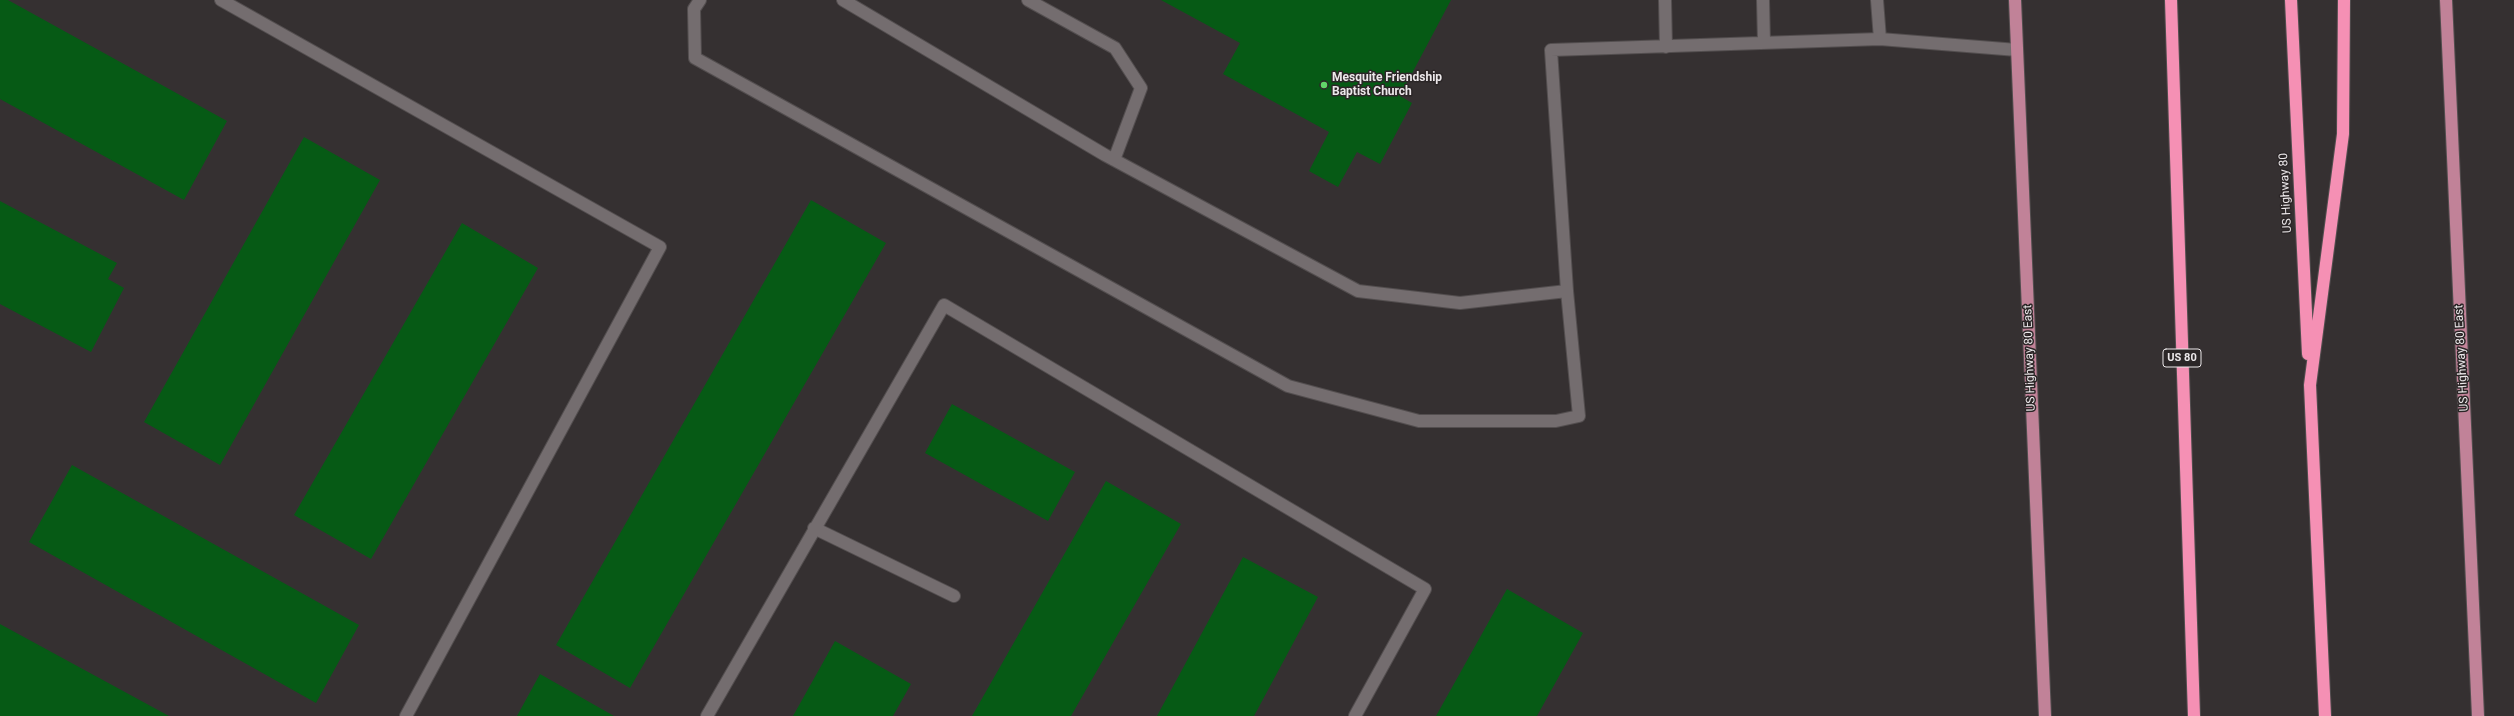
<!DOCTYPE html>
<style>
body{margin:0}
canvas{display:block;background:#353031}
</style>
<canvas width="2514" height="716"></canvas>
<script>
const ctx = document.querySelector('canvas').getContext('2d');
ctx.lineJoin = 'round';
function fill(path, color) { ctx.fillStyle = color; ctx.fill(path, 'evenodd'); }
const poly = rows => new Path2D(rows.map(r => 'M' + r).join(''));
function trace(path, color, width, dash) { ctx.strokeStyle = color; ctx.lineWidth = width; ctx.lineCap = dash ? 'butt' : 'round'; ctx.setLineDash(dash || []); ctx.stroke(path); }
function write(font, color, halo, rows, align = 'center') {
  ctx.font = font + ' Roboto,sans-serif'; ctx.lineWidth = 3; ctx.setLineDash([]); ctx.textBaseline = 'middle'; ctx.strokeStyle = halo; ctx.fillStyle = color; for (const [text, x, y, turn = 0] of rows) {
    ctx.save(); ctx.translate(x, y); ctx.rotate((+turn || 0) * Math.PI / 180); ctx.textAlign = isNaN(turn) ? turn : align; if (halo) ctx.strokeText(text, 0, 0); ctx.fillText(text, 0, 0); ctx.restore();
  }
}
const building = poly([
 [0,0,8,0,227,121,184,200,0,99],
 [1161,0,1451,0,1400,96,1412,103,1380,164,1357,152,1338,187,1309,171,1329,132,1223,74,1240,43],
 [304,137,380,180,220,465,144,422],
 [811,200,886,243,630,688,556,645],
 [0,201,117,263,108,279,124,288,91,352,0,304],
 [462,223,538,268,371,559,294,515],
 [952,404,1075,472,1048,521,925,453],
 [72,465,359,625,316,703,29,542],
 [1106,481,1181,524,1071,716,972,716],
 [1243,557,1318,597,1254,716,1157,716],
 [1507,589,1583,633,1537,716,1436,716],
 [0,624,169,716,0,716],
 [835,641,911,684,893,716,793,716],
 [540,674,614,716,517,716]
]);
const minor = poly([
 [221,0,660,247,406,716],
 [700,0,694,9,695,58,1288,386,1419,421,1556,421,1579,416,1567,291],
 [843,0,1105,155,1358,291,1460,303,1567,291,1551,50,1880,39],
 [1028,0,1115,48,1141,88,1114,160],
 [1665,0,1666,47],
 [1763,0,1764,43],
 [1877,0,1880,39,2017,50],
 [814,528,954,596],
 [707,716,944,305,1425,589,1355,716]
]);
const major = poly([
 [2015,0,2045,716],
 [2446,0,2478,716]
]);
const highway = poly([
 [2171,0,2194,716],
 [2291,0,2308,354],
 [2325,716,2310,385,2343,134,2344,0]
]);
const markers = [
 [1324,85,4,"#62d469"]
];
const shields = [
 [2182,358,38]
];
const shieldNames = [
 ["US 80",2182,358]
];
const poiNames = [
 ["Mesquite Friendship",1332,78],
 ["Baptist Church",1332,92]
];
const streetNames = [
 ["US Highway 80",2286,193,-93],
 ["US Highway 80 East",2030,358,-92],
 ["US Highway 80 East",2462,358,-93]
];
fill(building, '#065a15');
trace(minor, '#534e4f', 14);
trace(major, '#534e4f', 14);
trace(highway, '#534e4f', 14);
trace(minor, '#746d6f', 12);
trace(major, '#c18298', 12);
trace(highway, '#f590b4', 12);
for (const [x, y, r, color] of markers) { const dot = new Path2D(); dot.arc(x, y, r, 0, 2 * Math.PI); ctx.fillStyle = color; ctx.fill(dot); trace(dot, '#2b2627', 1.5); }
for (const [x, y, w] of shields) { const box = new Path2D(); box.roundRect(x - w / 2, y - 9, w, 18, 3); ctx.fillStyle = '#2b2627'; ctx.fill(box); trace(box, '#ece8ea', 1); }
write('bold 11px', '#ece8ea', null, shieldNames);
write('bold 12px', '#ece8ea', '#2b2627', poiNames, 'left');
write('12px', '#ece8ea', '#2b2627', streetNames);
</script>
